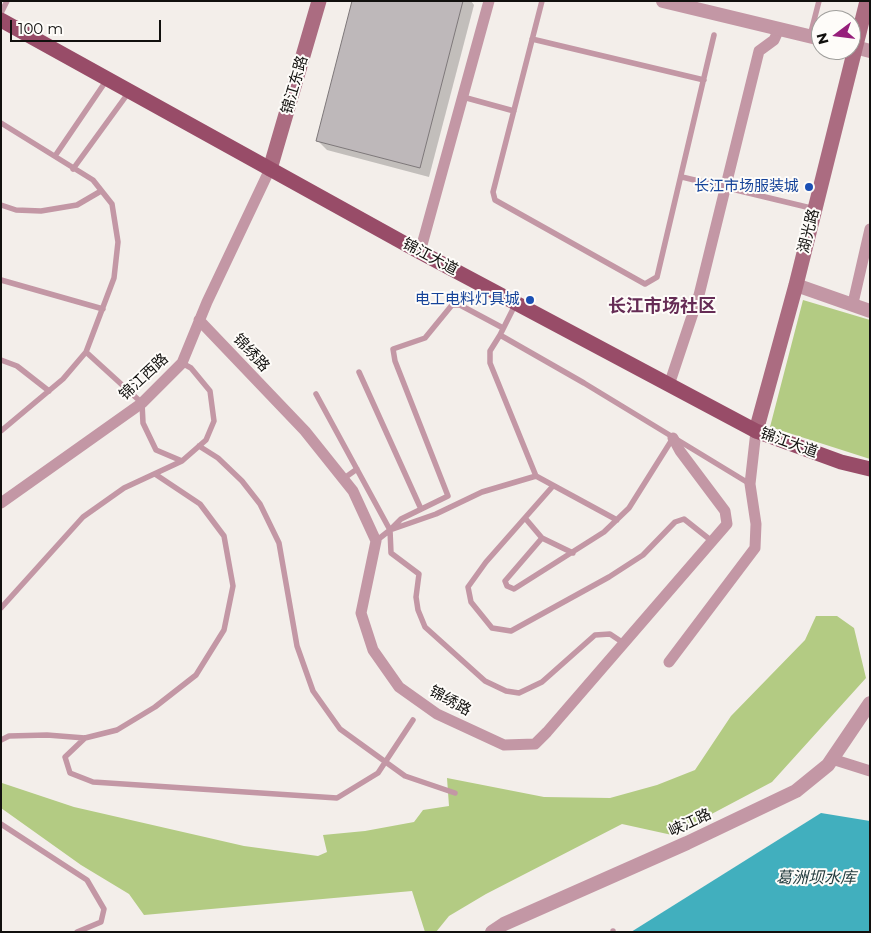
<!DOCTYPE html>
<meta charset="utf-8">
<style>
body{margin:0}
#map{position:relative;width:871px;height:933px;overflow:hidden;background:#f3eeea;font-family:Montserrat,sans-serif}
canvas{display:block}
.frame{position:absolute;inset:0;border:2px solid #11100e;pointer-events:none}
.north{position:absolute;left:811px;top:10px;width:50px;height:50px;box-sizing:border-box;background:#fefcf9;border:1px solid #9f9e9b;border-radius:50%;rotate:255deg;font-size:14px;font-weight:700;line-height:20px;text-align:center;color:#11100e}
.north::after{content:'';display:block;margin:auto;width:18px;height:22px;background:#961f7b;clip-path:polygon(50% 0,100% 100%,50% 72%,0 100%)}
.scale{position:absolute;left:10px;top:20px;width:151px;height:22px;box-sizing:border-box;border:2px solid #11100e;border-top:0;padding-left:6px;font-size:15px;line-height:18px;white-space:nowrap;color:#11100e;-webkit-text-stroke:4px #fefcf9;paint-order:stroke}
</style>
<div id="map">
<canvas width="871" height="933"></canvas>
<div class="frame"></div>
<div class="north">N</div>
<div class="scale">100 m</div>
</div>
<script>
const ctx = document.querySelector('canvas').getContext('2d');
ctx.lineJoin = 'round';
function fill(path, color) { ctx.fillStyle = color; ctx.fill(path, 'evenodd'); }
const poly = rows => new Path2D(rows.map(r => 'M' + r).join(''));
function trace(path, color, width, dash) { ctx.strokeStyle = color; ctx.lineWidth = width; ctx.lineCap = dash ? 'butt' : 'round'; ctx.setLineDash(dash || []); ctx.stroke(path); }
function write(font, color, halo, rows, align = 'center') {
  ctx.font = font + ' Montserrat,"Noto Sans SC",sans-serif'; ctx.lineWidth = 4; ctx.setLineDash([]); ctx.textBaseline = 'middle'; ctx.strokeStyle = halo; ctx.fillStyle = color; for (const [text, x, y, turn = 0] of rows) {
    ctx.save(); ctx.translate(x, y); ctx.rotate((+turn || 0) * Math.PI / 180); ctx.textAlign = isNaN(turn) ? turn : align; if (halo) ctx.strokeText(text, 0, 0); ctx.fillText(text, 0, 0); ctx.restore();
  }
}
const green = poly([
 [803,300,870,320,870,459,770,427],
 [816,616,837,616,854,628,866,678,772,782,672,835,622,824,486,894,449,916,436,932,425,932,412,891,144,915,129,894,81,865,1,808,2,783,74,807,244,846,318,856,327,852,323,835,365,831,414,822,423,810,449,806,447,778,544,797,610,798,657,785,695,770,731,716,805,640]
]);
const water = poly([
 [821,813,870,821,870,932,631,932]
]);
const shadow = poly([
 [353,1,471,1,474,5,429,177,327,150,317,140]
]);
const building = poly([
 [352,1,463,1,420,168,316,141,352,1]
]);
const service = poly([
 [542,1,493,192,495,200,645,284,657,277,714,35],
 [1,13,7,1],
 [810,36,819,1],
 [532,39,704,80],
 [463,97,514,111],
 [1,123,93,180,112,204,118,242,114,278,86,352,63,379,1,431],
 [55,156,106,81],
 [73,169,129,92],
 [682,177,815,209],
 [1,205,16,210,41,211,77,205,101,191],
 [1,280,103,309],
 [516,303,500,335,584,383,750,484],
 [500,335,490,351,490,363,536,476,617,520],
 [86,352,142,403,143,423,156,450,182,461],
 [1,360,17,366,49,391],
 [359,372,421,509],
 [316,394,390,530,391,553,419,574,416,597,418,610,425,627,485,681,506,691,519,693,542,682,595,635,610,634,625,644],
 [199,446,218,458,242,481,260,504,279,543,297,646,313,691,340,729,405,776,455,793],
 [343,479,357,469],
 [553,486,486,562,468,587,471,602,492,628,511,631,609,577,643,555,675,522,684,519,713,542],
 [525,518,542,538,573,553],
 [390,530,401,519,448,496,395,361,393,349,425,338,452,305,460,305,503,328],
 [542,538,505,581,507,586,514,589,604,532,629,508,673,438],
 [376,541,390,530,436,514,482,492,536,476],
 [1,608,83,517,124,488,182,461,206,440,214,421,210,391,191,368,182,363],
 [85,738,65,757,70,773,93,782,337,798,378,773,413,720],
 [1,740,9,736,47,735,85,738,117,730,155,707,196,675,224,630,233,586,224,536,200,504,155,474],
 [1,824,87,880,104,909,101,922,77,932],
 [613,932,613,931]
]);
const minor = poly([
 [420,252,489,1],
 [853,303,870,229],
 [199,320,305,431,353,491,376,541,361,613,373,650,399,687,437,714,504,745,535,744,547,732,727,524,725,511,680,451,673,438],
 [669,385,699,295,759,51,774,40,779,29],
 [1,503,142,403,182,363,207,302,270,169],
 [669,662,755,548,756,524,750,484,756,431],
 [832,759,870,771]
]);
const tertiary = poly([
 [663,1,821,39],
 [851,46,870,51],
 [796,285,870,311],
 [492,932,504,924,687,843,796,791,828,765,870,703]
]);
const secondary = poly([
 [270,169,319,1],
 [756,431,796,285,867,1]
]);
const primary = poly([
 [1,20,420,252,756,431,841,462,870,469]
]);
const markers = [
 [809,187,5,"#1a4fb4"],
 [530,300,5,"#1a4fb4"]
];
const streetNames = [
 ["锦江东路",295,85,-74],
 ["湖光路",809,231,-76],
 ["锦江大道",430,257,28],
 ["锦绣路",251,353,47],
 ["锦江西路",144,377,-43],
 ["锦江大道",789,443,20],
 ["锦绣路",450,701,29],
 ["峡江路",690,823,-25]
];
const transitNames = [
 ["长江市场服装城",799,187],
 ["电工电料灯具城",520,300]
];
const waterNames = [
 ["葛洲坝水库",816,878]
];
const quarterNames = [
 ["长江市场社区",662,307]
];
fill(green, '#b3cb83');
fill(water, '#41afbe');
fill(shadow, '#0003');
fill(building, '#beb8ba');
trace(building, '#7d7779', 1);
trace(service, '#c397a5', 5.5);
trace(minor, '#c397a5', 11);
trace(tertiary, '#c397a5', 14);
trace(secondary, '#ab6c81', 15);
trace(primary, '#984c68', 15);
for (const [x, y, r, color] of markers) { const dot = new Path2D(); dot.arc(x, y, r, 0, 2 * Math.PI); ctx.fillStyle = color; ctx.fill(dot); trace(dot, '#fefcf9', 2); }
write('15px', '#11100e', '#fefcf9', streetNames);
write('15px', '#164399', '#fefcf9', transitNames, 'right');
write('italic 16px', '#233c3f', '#fefcf9', waterNames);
write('bold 18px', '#652c55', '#fefcf9', quarterNames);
</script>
